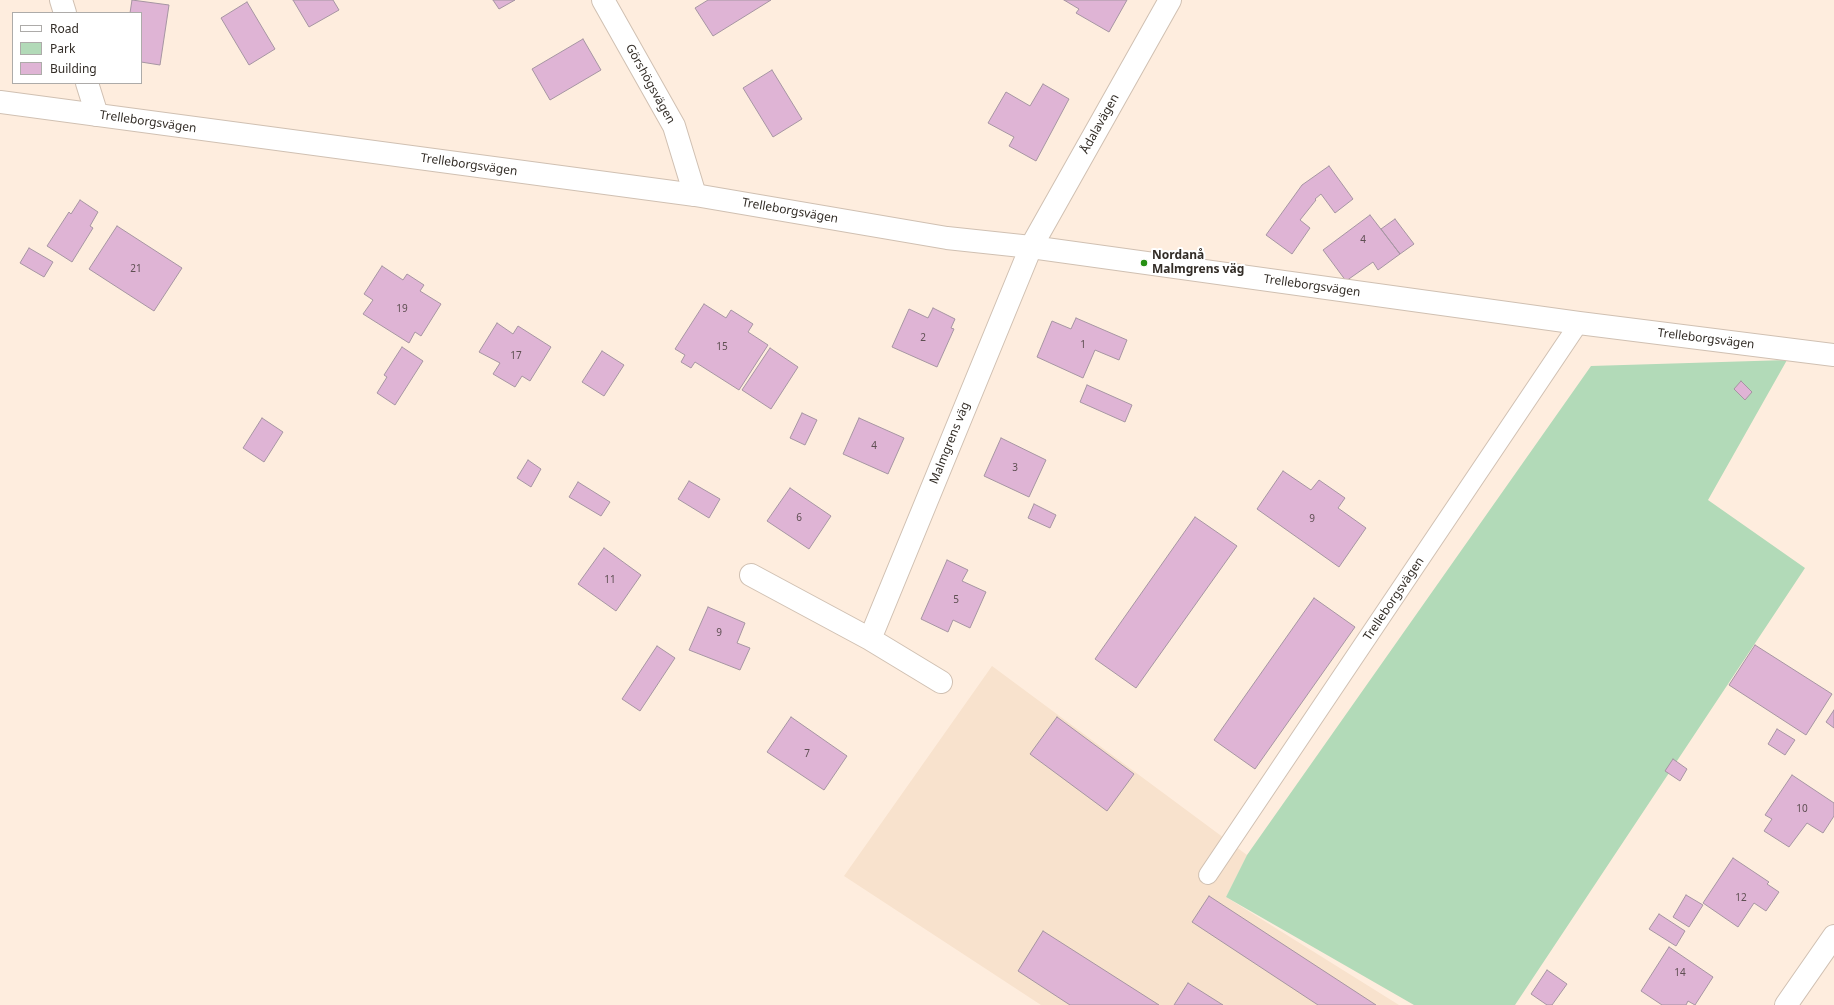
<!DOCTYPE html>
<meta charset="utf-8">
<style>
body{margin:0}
#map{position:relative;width:1834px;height:1005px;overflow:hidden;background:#feedde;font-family:"Noto Sans",sans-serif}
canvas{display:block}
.legend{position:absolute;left:12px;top:12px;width:130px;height:72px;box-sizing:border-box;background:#fff;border:1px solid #adaba9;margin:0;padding:5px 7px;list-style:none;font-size:12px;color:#332d27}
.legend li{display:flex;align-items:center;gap:8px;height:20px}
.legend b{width:20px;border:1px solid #adaba9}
</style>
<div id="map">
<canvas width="1834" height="1005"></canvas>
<ul class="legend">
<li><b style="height:5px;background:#fff"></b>Road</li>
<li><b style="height:11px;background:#b2dab8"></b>Park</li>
<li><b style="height:11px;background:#dfb4d5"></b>Building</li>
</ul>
</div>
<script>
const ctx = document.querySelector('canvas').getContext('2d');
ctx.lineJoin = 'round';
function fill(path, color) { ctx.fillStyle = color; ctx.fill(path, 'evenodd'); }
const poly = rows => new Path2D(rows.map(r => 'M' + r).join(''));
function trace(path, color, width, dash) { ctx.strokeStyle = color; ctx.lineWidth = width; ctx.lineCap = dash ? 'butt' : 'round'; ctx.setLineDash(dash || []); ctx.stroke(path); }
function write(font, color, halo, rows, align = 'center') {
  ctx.font = font + ' "Noto Sans",sans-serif'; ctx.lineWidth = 4; ctx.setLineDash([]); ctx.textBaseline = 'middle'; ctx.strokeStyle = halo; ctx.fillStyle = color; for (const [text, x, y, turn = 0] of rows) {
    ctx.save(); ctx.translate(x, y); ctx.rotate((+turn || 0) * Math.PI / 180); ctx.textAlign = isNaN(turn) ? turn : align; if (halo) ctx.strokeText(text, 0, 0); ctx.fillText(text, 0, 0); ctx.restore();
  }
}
const built = poly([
 [992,666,1247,855,1226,897,1399,1005,1041,1005,844,876]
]);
const green = poly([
 [1787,360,1708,500,1805,568,1515,1005,1414,1005,1226,897,1247,855,1591,366]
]);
const building = poly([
 [132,0,169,5,160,65,141,62,141,13,130,13,132,0],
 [293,0,333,0,339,10,309,27,293,0],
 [493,0,515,0,499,9,493,0],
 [708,0,771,0,713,36,695,8,708,0],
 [1064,0,1127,0,1109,32,1076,13,1079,9,1064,0],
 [247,2,275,49,249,65,221,18,247,2],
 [583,39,601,70,550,100,532,69,583,39],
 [772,70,802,119,773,137,743,88,772,70],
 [1043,84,1069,99,1036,161,1009,146,1014,137,988,123,1006,92,1030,106,1043,84],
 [1329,166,1353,199,1335,213,1321,194,1315,199,1316,200,1300,220,1310,228,1292,254,1266,235,1302,185,1329,166],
 [80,200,98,212,90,226,93,228,72,262,47,246,69,212,71,214,80,200],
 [1370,215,1400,254,1378,270,1373,262,1346,281,1323,250,1370,215],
 [1395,219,1414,244,1400,254,1381,229,1395,219],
 [117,226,182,268,154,311,89,269,117,226],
 [29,248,53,262,44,277,20,263,29,248],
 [382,266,403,280,407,274,424,285,420,291,441,304,421,336,415,332,409,343,363,314,373,300,364,294,382,266],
 [704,304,726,318,731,310,753,324,748,332,768,345,739,390,695,362,691,368,681,362,685,355,675,349,704,304],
 [933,308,955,319,951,328,954,329,937,367,892,347,909,309,928,318,933,308],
 [1076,318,1127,340,1119,360,1095,350,1083,378,1037,357,1052,321,1071,329,1076,318],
 [497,323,513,334,518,326,551,347,530,381,522,376,515,387,493,374,500,363,479,352,497,323],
 [402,347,423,361,395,405,377,393,387,377,384,375,402,347],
 [770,348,798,367,771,409,742,390,770,348],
 [602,351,624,365,604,396,582,382,602,351],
 [1741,381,1752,392,1745,400,1734,389,1741,381],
 [1087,385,1132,405,1125,422,1080,402,1087,385],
 [802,413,817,420,805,445,790,438,802,413],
 [262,418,283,432,264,462,243,448,262,418],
 [859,418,904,438,888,474,843,454,859,418],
 [1001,438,1046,460,1029,497,984,476,1001,438],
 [528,460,541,469,531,487,517,478,528,460],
 [1283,471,1311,490,1319,480,1345,498,1338,508,1366,528,1339,567,1257,509,1283,471],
 [689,481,720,499,709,518,678,499,689,481],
 [578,482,610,502,601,516,569,497,578,482],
 [790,488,831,516,809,549,767,521,790,488],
 [1034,504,1056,515,1050,528,1028,518,1034,504],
 [1195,517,1237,546,1136,688,1095,659,1195,517],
 [604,548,641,575,616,611,578,584,604,548],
 [947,560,968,570,962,581,986,592,970,628,953,620,948,632,921,619,947,560],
 [1314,598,1355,627,1255,769,1214,740,1314,598],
 [708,607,745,623,737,643,750,648,740,670,689,650,708,607],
 [1755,645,1832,694,1806,735,1729,685,1755,645],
 [657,646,675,658,640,711,622,699,657,646],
 [1834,710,1834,728,1826,722,1834,710],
 [791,717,847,756,824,790,767,752,791,717],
 [1057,717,1134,774,1107,811,1030,754,1057,717],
 [1777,729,1795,740,1785,755,1768,744,1777,729],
 [1673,759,1687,769,1680,781,1665,771,1673,759],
 [1792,775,1834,803,1834,816,1823,833,1807,823,1789,847,1764,831,1772,819,1765,815,1792,775],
 [1733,858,1769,882,1767,884,1779,892,1766,911,1754,903,1738,927,1703,903,1733,858],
 [1686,895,1703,905,1689,927,1673,917,1686,895],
 [1209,896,1376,1005,1318,1005,1192,922,1209,896],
 [1659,914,1685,931,1676,946,1649,929,1659,914],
 [1043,931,1159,1005,1070,1005,1018,971,1043,931],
 [1669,947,1713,977,1695,1005,1688,1001,1686,1005,1662,1005,1641,991,1669,947],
 [1547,970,1567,984,1552,1005,1547,1005,1531,994,1547,970],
 [1188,983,1223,1005,1174,1005,1188,983]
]);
const lane = poly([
 [1208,875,1579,323]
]);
const street = poly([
 [61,0,65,13],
 [603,0,674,126,695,195],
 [87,83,97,115],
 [751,575,870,639,941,682],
 [870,639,1031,247,1170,0],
 [1786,1005,1834,936]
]);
const secondary = poly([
 [0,102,695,195,947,238,1031,247,1579,323,1834,355]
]);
const markers = [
 [1144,263,4,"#269013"]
];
const numberNames = [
 ["4",1363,240],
 ["21",136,269],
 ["19",402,309],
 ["2",923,338],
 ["1",1083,345],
 ["15",722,347],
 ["17",516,356],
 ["4",874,446],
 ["3",1015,468],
 ["6",799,518],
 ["9",1312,519],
 ["11",610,580],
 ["5",956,600],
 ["9",719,633],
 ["7",807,754],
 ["10",1802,809],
 ["12",1741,898],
 ["14",1680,973]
];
const streetNames = [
 ["Görshögsvägen",650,84,61],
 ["Trelleborgsvägen",148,122,8],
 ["Ådalavägen",1100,124,-61],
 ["Trelleborgsvägen",469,165,8],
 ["Trelleborgsvägen",790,211,10],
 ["Trelleborgsvägen",1312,286,8],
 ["Trelleborgsvägen",1706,339,7],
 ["Malmgrens väg",950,443,-68],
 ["Trelleborgsvägen",1394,599,-56]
];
const poiNames = [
 ["Nordanå",1152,256],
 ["Malmgrens väg",1152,270]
];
fill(built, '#f8e2cd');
fill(green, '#b2dab8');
fill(building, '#dfb4d5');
trace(building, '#a695a2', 1);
trace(lane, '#d0c0b2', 20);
trace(street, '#d0c0b2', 24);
trace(secondary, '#d0c0b2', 24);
trace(lane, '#fff', 18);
trace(street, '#fff', 22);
trace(secondary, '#fff', 22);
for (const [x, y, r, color] of markers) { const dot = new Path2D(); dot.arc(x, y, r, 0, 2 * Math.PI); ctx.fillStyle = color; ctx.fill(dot); trace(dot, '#fff', 1.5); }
write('10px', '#5e4f52', null, numberNames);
write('12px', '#332d27', '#fff', streetNames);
write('bold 12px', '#332d27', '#fff', poiNames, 'left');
</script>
